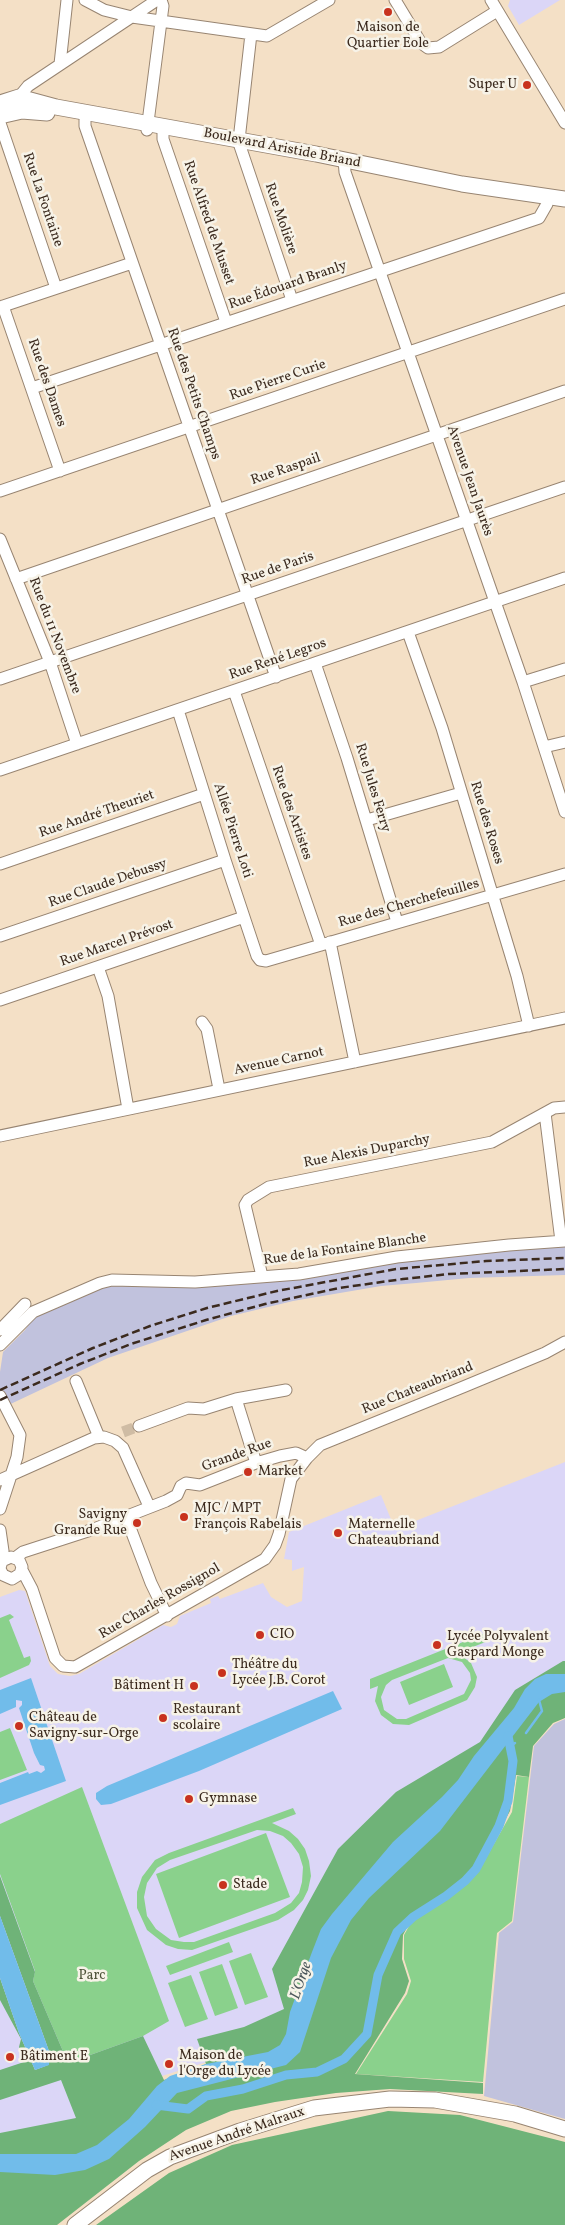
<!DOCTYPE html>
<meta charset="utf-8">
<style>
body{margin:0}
canvas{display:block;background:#f4e0c6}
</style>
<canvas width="565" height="2225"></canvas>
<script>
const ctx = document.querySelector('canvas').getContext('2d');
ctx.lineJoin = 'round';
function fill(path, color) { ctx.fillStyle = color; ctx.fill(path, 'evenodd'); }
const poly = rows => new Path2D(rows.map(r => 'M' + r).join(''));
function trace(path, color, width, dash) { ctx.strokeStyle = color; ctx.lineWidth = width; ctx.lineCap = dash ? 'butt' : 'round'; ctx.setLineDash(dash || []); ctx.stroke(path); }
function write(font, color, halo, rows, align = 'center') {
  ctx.font = font + ' Vollkorn,serif'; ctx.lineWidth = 5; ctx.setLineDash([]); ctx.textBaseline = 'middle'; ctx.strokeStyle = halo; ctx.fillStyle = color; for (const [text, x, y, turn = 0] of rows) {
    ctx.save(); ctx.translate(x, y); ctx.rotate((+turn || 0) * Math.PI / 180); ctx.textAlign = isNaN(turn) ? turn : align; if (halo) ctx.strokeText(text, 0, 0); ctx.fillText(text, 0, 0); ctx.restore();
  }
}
const built = poly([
 [510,0,560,0,519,25,508,6],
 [565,1462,565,1683,282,2034,213,2060,162,2076,0,2156,0,1597,19,1590,25,1591,50,1666,58,1674,70,1676,79,1674,163,1625,171,1627,177,1624,180,1616,211,1603,210,1599,218,1596,220,1599,263,1583,271,1597,287,1607,302,1601,304,1567,292,1571,292,1560,284,1559,289,1532,381,1495,395,1529]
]);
const industrial = poly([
 [565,1246,565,1275,469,1278,416,1283,381,1286,293,1301,231,1316,108,1358,0,1409,0,1372,3,1352,25,1330,35,1315,112,1282,351,1269,477,1252],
 [565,1719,565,2119,484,2096,499,1933,513,1922,534,1746,554,1724]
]);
const green = poly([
 [10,1614,14,1617,9,1620,24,1658,30,1656,31,1661,29,1665,0,1678,0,1618],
 [488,1632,488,1641,458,1653,471,1663,477,1677,475,1687,467,1700,409,1725,393,1724,381,1715,375,1701,378,1686,370,1689,370,1679],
 [448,1658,462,1662,470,1673,471,1680,464,1694,406,1719,397,1719,384,1710,381,1697,386,1685,392,1680],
 [444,1664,453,1687,409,1705,400,1682],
 [10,1728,27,1770,0,1780,0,1732],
 [517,1776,529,1777,512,1921,497,1933,483,2082,356,2074,407,1994,411,1981,404,1959,404,1935,413,1919,450,1897,467,1882,486,1858,512,1812],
 [82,1787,169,2021,143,2036,68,2063,33,1981,35,1971,0,1874,0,1824],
 [293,1808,296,1814,272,1823,289,1831,298,1839,305,1849,309,1861,311,1876,308,1890,303,1900,294,1910,278,1920,192,1950,178,1949,166,1945,147,1930,137,1908,137,1892,142,1877,155,1860,169,1853],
 [257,1830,270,1831,283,1836,291,1843,299,1854,303,1867,302,1882,299,1893,291,1903,275,1913,194,1942,184,1942,171,1940,156,1929,147,1916,144,1897,147,1883,157,1868,170,1860],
 [266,1833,290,1897,179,1938,156,1874],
 [229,1942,233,1952,170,1975,166,1966],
 [251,1953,268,1997,245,2005,229,1961],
 [222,1964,238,2008,215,2016,199,1972],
 [191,1975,208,2019,185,2027,168,1983]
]);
const forest = poly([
 [563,1661,565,1661,565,1718,553,1723,533,1746,529,1777,516,1775,510,1811,485,1857,466,1881,449,1896,412,1918,403,1935,402,1959,409,1981,405,1993,355,2074,483,2083,483,2094,390,2089,336,2093,275,2102,231,2111,186,2130,139,2161,57,2225,0,2225,0,2133,76,2118,61,2080,0,2100,0,2070,24,2062,19,2047,21,2039,0,2000,0,1978,19,2033,35,2070,48,2065,49,2051,0,1916,0,1876,35,1972,33,1981,68,2063,143,2036,164,2080,206,2064,197,2039,244,2027,284,2009,272,1969,338,1849,396,1792,480,1742,515,1690],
 [388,2111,460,2115,565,2142,565,2225,96,2225,169,2173,232,2145]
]);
const water = poly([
 [546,1674,565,1674,565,1692,552,1694,539,1702,440,1831,369,1898,351,1920,331,1958,300,2052,286,2065,177,2093,145,2127,109,2159,85,2170,55,2175,0,2172,0,2154,76,2154,97,2145,129,2119,157,2086,170,2076,206,2064,268,2052,280,2045,286,2034,290,2012,312,1952,321,1929,332,1914,393,1842,442,1797,458,1780,474,1756,514,1708,525,1689,535,1679],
 [31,1678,66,1781,0,1805,0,1783,28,1772,29,1774,37,1771,41,1773,45,1770,44,1766,40,1765,34,1753,19,1708,22,1705,22,1701,16,1700,16,1707,0,1714,0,1690],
 [333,1691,342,1709,199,1771,111,1804,101,1805,96,1799,96,1793,107,1786],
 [0,1916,49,2051,49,2065,35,2070,19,2033,0,1978]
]);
const stream = poly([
 [526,1733,542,1711,539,1700],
 [511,1746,515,1743]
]);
const canal = poly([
 [156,2105,188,2109,206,2096,243,2089,286,2075,317,2072,344,2059,367,2034,378,1975,397,1932,413,1917,446,1896,465,1881,476,1869,499,1826,508,1801,513,1761,508,1736]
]);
const minorTunnel = poly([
 [123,1432,139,1426]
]);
const minor = poly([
 [85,0,104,10,132,17,267,36,329,0],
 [395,0,421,43,428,48,439,47,497,11],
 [491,0,565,123],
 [60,64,67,0],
 [20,104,19,97,28,86,157,0],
 [85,120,85,126,276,677],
 [0,123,56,288],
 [147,130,163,6,161,0],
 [163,133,163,139,226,322],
 [239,140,251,34],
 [240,146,292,300],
 [344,160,345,172,523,682,565,812],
 [3,306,60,471],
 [0,307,132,263],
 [32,388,539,218,547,204],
 [0,491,565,299],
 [0,539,50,662,77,744],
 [16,579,565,391],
 [408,632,442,728,517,976,529,1026],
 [315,663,347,758,397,922],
 [0,679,565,487],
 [523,682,565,669],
 [234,691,321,945],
 [178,710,225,860,257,956,260,960,266,961,565,874],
 [544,747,565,742],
 [0,770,565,578],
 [367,820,461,793],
 [0,864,204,794],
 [0,936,225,860],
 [330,942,355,1062],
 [98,967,108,996,128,1109],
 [0,1000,244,917],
 [202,1022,207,1029,219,1089],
 [545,1113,561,1241],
 [0,1136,565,1018],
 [262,1276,245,1205,248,1200,269,1187,492,1142,554,1108,565,1107],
 [0,1330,25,1304],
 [0,1345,33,1312,100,1283,112,1280,195,1282,299,1274,397,1257,509,1245,565,1241],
 [76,1381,99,1437],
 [0,1396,20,1435,17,1457,0,1509],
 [236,1399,256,1463],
 [139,1426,188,1408,204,1409,236,1399,286,1390],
 [0,1480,94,1438,104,1437,115,1441,123,1448,148,1504],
 [126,1517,151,1583,167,1616],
 [0,1530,3,1551,2,1561],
 [15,1558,23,1552,94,1529,166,1501,177,1495,181,1486,186,1483,200,1485,256,1463,280,1456,296,1453,307,1458],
 [0,1568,2,1561,11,1557,19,1560,22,1567,20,1574,12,1579,3,1575,0,1569],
 [22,1570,32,1589,55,1658,63,1666,75,1667,265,1559,275,1545,279,1534,291,1479,307,1458,320,1445,463,1387,545,1353,565,1342]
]);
const major = poly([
 [0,103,19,97,56,107,316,154,462,184,565,199],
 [0,116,22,111,47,113],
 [75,2225,147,2170,170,2157,240,2131,314,2108,390,2099,435,2100,515,2114,565,2129]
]);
const rail = poly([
 [0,1390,93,1348,150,1326,207,1308,277,1291,396,1269,486,1261,565,1258],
 [0,1400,80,1364,131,1344,206,1320,265,1304,339,1288,403,1279,449,1274,565,1269]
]);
const markers = [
 [388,12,5,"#c8321e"],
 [527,85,5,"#c8321e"],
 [248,1472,5,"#c8321e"],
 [184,1517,5,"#c8321e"],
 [137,1523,5,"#c8321e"],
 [338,1533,5,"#c8321e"],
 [260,1635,5,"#c8321e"],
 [437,1645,5,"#c8321e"],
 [222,1673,5,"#c8321e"],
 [194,1686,5,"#c8321e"],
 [163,1718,5,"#c8321e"],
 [19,1726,5,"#c8321e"],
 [189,1799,5,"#c8321e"],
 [223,1885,5,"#c8321e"],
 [10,2057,5,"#c8321e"],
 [169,2064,5,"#c8321e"]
];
const poiNames = [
 ["Maison de",388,28,"center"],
 ["Quartier Eole",388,44,"center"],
 ["Super U",517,85,"right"],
 ["Market",258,1472],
 ["MJC / MPT",194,1509],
 ["François Rabelais",194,1525],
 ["Savigny",127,1515,"right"],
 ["Grande Rue",127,1531,"right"],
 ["Maternelle",348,1525],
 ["Chateaubriand",348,1541],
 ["CIO",270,1635],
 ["Lycée Polyvalent",447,1637],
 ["Gaspard Monge",447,1653],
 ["Théâtre du",232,1665],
 ["Lycée J.B. Corot",232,1681],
 ["Bâtiment H",184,1686,"right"],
 ["Restaurant",173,1710],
 ["scolaire",173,1726],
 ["Château de",29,1718],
 ["Savigny-sur-Orge",29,1734],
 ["Gymnase",199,1799],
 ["Stade",233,1885],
 ["Maison de",179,2056],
 ["l'Orge du Lycée",179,2072],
 ["Bâtiment E",20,2057]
];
const streetNames = [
 ["Boulevard Aristide Briand",282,149,11],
 ["Rue La Fontaine",42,200,71],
 ["Rue Molière",280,219,71],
 ["Rue Alfred de Musset",208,223,71],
 ["Rue Édouard Branly",288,286,-19],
 ["Rue Pierre Curie",278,381,-19],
 ["Rue des Dames",46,383,71],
 ["Rue des Petits Champs",193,394,71],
 ["Rue Raspail",286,470,-19],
 ["Avenue Jean Jaurès",469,481,71],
 ["Rue de Paris",278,569,-19],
 ["Rue du 11 Novembre",54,636,69],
 ["Rue René Legros",278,660,-19],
 ["Rue Jules Ferry",372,788,73],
 ["Rue des Artistes",291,813,71],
 ["Rue André Theuriet",97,815,-19],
 ["Rue des Roses",486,823,73],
 ["Allée Pierre Loti",232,831,72],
 ["Rue Claude Debussy",108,884,-19],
 ["Rue des Cherchefeuilles",409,904,-16],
 ["Rue Marcel Prévost",117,944,-19],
 ["Avenue Carnot",279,1062,-12],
 ["Rue Alexis Duparchy",367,1152,-11],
 ["Rue de la Fontaine Blanche",345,1250,-8],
 ["Rue Chateaubriand",418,1389,-22],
 ["Grande Rue",237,1456,-20],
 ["Rue Charles Rossignol",160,1602,-30],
 ["Avenue André Malraux",237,2135,-19]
];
const parkNames = [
 ["Parc",92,1976]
];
const waterNames = [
 ["L'Orge",302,1981,-71]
];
fill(built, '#dbd6f7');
fill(industrial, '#c1c2dd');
fill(green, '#8ad18c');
fill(forest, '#6fb378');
fill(water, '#71bcea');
trace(stream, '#71bcea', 2.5);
trace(canal, '#71bcea', 9);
trace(minorTunnel, '#cfbca4', 11, [11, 5.5]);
trace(minor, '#988572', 13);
trace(major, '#988572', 17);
trace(minor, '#fff', 11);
trace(major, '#fff', 15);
trace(rail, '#3b2a1e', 2.5, [8, 4]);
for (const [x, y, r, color] of markers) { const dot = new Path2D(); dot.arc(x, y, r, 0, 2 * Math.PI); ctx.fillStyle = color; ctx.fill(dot); trace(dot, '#f7f3e8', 2); }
write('14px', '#3b2a1e', '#f7f3e8', poiNames, 'left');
write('14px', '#3b2a1e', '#f7f3e8', streetNames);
write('14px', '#4f543a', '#f7f3e8', parkNames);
write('italic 15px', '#4b565b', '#f7f3e8', waterNames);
</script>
